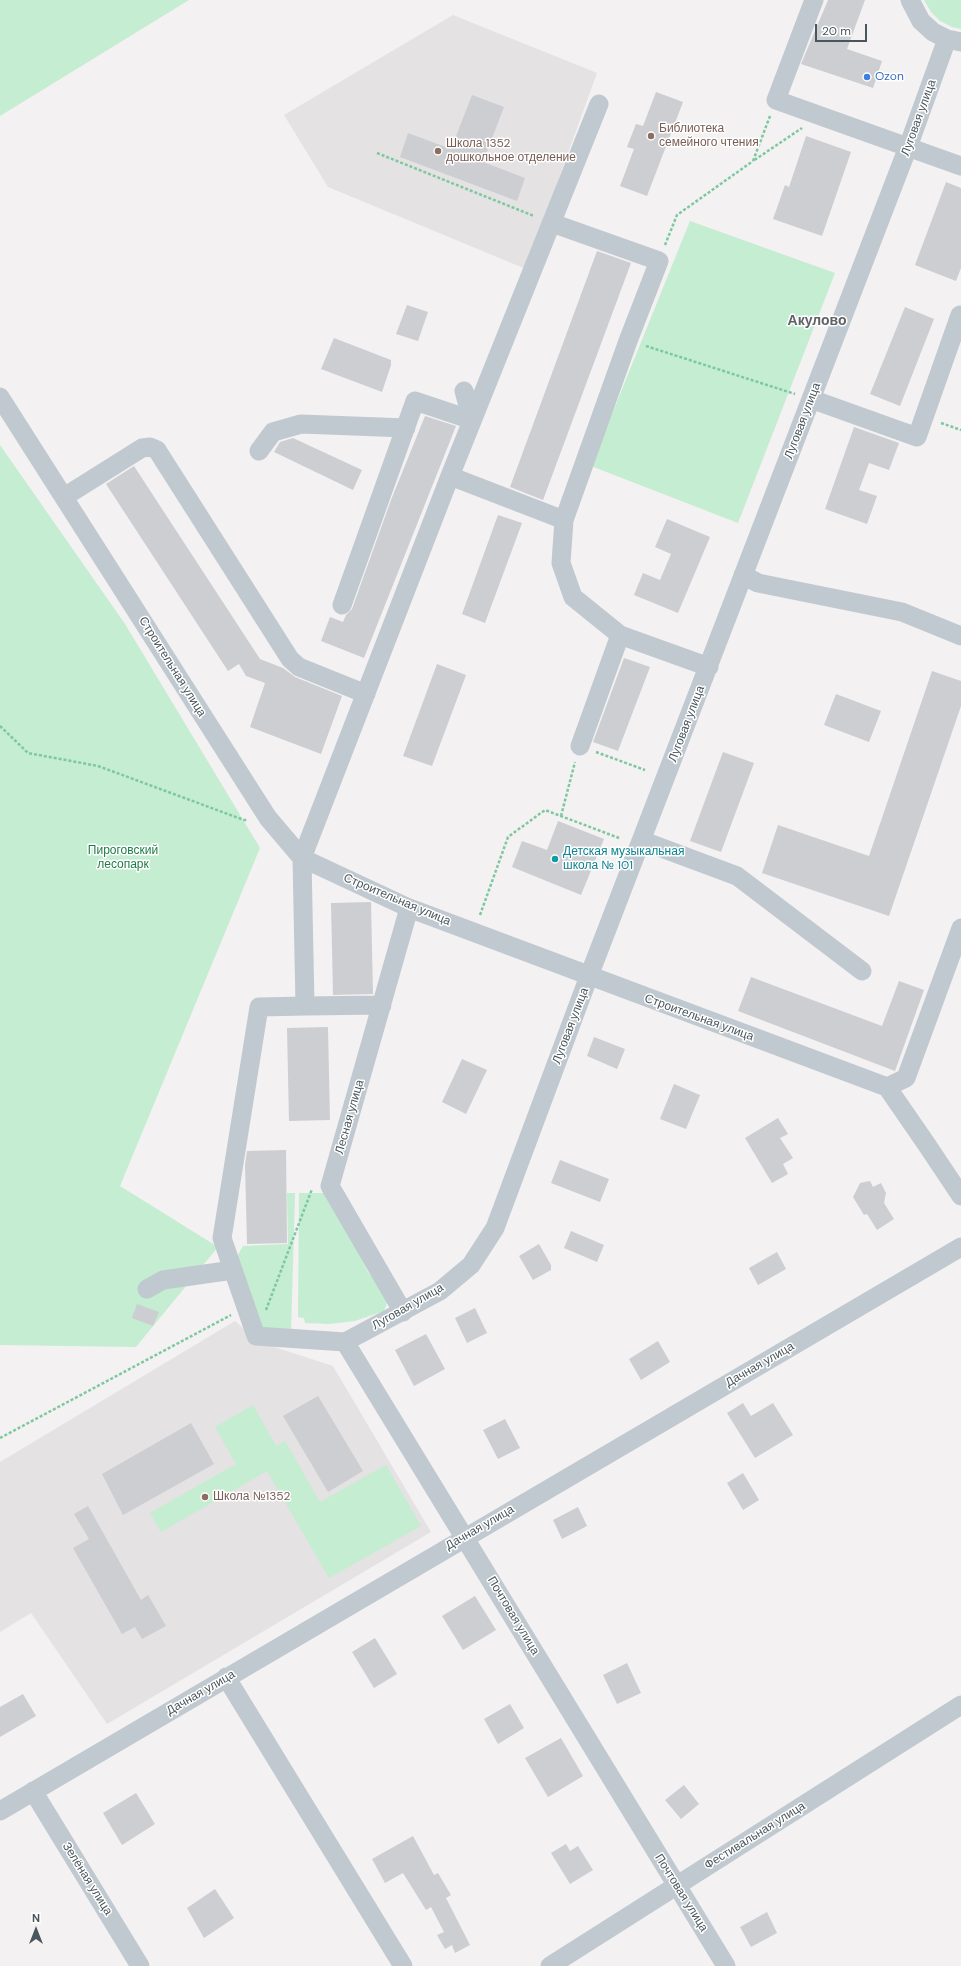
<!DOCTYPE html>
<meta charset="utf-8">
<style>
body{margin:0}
#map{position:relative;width:961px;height:1966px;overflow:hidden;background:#f3f1f2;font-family:"DM Sans",sans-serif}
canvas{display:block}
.north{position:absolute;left:16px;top:1910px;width:40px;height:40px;-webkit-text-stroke:3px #fff;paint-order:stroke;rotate:0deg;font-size:11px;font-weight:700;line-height:16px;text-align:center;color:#4a565d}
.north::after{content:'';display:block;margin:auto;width:14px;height:18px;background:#4a565d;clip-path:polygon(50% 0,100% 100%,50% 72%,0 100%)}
.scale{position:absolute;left:815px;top:24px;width:52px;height:18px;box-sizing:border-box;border:2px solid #4a565d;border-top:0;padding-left:5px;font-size:12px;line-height:14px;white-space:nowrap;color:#4a565d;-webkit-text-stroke:3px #fff;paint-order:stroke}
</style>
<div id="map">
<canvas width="961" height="1966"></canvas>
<div class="north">N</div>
<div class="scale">20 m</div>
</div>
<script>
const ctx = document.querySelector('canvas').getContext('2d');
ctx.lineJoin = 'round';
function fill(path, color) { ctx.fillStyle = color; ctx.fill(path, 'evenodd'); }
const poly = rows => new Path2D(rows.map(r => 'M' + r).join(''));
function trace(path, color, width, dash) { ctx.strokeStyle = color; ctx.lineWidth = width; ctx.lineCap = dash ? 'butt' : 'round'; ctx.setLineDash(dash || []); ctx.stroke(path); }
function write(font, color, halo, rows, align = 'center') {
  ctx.font = font + ' "DM Sans",sans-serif'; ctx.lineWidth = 3; ctx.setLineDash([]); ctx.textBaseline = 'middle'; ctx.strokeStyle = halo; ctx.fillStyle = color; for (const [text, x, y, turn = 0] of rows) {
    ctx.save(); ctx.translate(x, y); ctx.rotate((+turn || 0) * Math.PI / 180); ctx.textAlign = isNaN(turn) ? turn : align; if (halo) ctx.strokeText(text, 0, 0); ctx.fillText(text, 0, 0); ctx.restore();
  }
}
const education = poly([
 [453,15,597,73,526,269,328,187,284,115],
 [235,1321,259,1342,333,1366,431,1532,107,1724,31,1613,0,1632,0,1462]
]);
const green = poly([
 [0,0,189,0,0,116],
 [924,0,961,0,961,29,952,27,940,21,931,12],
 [690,221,835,273,738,523,591,466],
 [0,445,125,624,260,848,120,1186,218,1247,136,1347,0,1345],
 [287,1193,295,1193,291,1334,258,1332,235,1260,243,1246,288,1244],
 [299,1193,328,1193,368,1272,382,1288,387,1303,384,1311,355,1321,329,1324,305,1323,304,1318,298,1317],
 [253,1405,276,1446,285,1441,320,1502,386,1465,421,1526,329,1578,267,1471,161,1532,150,1513,236,1464,215,1427]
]);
const building = poly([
 [828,0,865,0,847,49,882,61,873,88,801,64],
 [656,92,683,102,647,196,620,186,634,149,627,147,636,124,643,126],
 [472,95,504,107,483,162,525,178,517,201,400,157,408,133,451,149],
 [806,136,851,152,822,236,773,219,785,185,789,187],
 [946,182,961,188,961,268,956,281,915,265],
 [597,251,631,263,543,500,510,487],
 [407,305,428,312,418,341,396,334],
 [905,307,934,319,900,406,870,394],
 [334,338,391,360,391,365,382,392,321,369],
 [425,416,456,426,364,658,321,641,330,617,343,622,346,615,352,609,391,500],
 [854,427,899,443,889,470,869,463,859,490,877,496,867,524,825,509],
 [293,438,362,470,353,490,274,452,280,442],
 [134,466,260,659,283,668,295,677,342,696,321,754,250,727,265,683,246,676,239,664,228,671,106,484],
 [498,515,522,523,485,623,462,614],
 [667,519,710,537,678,613,634,595,643,573,660,580,671,554,655,547],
 [624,658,650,667,618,751,593,742],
 [437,664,466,675,432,766,403,756],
 [932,671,961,681,961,706,889,916,762,873,778,825,869,856],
 [836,694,881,711,869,742,824,725],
 [723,752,754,763,721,852,690,841],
 [558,821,604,839,581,895,512,867,522,841,547,850],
 [371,902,373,994,333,995,331,903],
 [751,977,882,1026,899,981,924,990,895,1071,738,1011],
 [328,1027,330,1120,289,1121,287,1028],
 [594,1037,625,1049,617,1069,587,1056],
 [462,1059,487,1070,466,1114,442,1102],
 [674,1084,700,1095,686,1129,660,1119],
 [778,1118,788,1134,780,1138,793,1158,783,1164,788,1174,772,1183,745,1138],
 [286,1150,287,1243,247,1244,245,1165,247,1151],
 [560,1160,609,1179,600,1202,551,1183],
 [870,1181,873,1187,881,1183,886,1193,884,1203,894,1219,877,1230,867,1214,864,1215,853,1197,860,1183],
 [571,1231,604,1245,597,1262,564,1248],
 [539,1244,551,1265,551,1270,533,1280,519,1256],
 [777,1252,786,1269,758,1285,749,1268],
 [137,1304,159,1312,153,1326,132,1318],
 [475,1308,487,1333,467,1343,455,1318],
 [426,1334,445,1369,414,1386,395,1350],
 [658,1341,670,1362,641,1380,629,1359],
 [318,1396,363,1471,328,1492,283,1416],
 [743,1403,751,1416,773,1403,793,1435,755,1458,727,1413],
 [505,1419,520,1448,498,1459,483,1430],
 [191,1423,214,1464,123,1515,102,1474],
 [743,1473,759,1500,743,1510,727,1483],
 [88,1506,141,1600,148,1595,166,1626,142,1639,135,1627,122,1634,73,1548,89,1539,74,1514],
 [578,1507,587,1526,562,1539,553,1520],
 [475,1596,496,1630,463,1650,442,1616],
 [375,1638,397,1674,374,1688,352,1652],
 [627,1663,641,1693,617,1704,603,1675],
 [23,1694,36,1716,0,1737,0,1707],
 [510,1704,524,1728,498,1744,484,1719],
 [561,1738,583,1776,548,1797,525,1758],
 [684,1785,699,1804,681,1819,665,1800],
 [136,1793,155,1824,122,1845,103,1813],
 [413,1836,434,1875,438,1873,451,1895,446,1898,470,1945,455,1953,452,1945,445,1949,437,1935,444,1932,431,1907,426,1910,403,1873,385,1883,372,1859],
 [566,1844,570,1851,578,1846,593,1870,570,1884,551,1853],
 [215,1889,234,1918,204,1938,187,1908],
 [767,1912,777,1933,751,1947,740,1927]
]);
const path = poly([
 [770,116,753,161,802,128],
 [377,153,534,216],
 [665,245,677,215,753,161],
 [646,346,795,394],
 [941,423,961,430],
 [0,726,28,753,98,766,244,820,248,820],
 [596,752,645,770],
 [561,816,575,762],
 [480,915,508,837,545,810,619,838],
 [266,1310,312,1189],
 [0,1438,231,1315]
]);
const minor = poly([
 [814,0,776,100,961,166],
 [910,0,921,21,933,32,947,39,961,42],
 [464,391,472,420],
 [0,397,268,818,302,858,409,908,887,1087,927,1145,961,1196],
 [811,399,917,437,960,315],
 [259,451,273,432,301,424,406,428],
 [450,476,564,520,628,341,659,261,552,223],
 [64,497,142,448,150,447,157,450,290,659,299,667,366,694],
 [564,520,561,563,573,597,620,635],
 [743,575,758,583,902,612,961,636],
 [342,605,415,401,472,420],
 [580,746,620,635,709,667],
 [643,841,737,876,862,971],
 [382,1005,305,1006,302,858,450,476,599,104],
 [305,1006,259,1007,222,1238,256,1336,345,1342],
 [887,1087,906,1078,961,928],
 [147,1289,163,1280,233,1270],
 [403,1312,330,1186,409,908],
 [345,1342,440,1291,471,1265,495,1228,589,976,908,147,947,39],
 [345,1342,726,1966],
 [226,1677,403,1966],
 [33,1791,140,1966],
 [0,1811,961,1247],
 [550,1966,961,1705]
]);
const markers = [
 [867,77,4,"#3f7fe0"],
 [651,136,4,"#8d6e63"],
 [438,151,4,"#8d6e63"],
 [555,859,4,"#0f9aa8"],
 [205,1497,4,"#8d6e63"]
];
const shopNames = [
 ["Ozon",875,77]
];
const streetNames = [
 ["Луговая улица",919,118,-70],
 ["Луговая улица",803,421,-69],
 ["Строительная улица",172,667,58],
 ["Луговая улица",687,724,-69],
 ["Строительная улица",397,900,23],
 ["Строительная улица",699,1018,20],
 ["Луговая улица",571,1026,-69],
 ["Лесная улица",350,1117,-74],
 ["Луговая улица",408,1307,-30],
 ["Дачная улица",760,1365,-30],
 ["Дачная улица",480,1528,-30],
 ["Почтовая улица",513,1616,59],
 ["Дачная улица",201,1693,-30],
 ["Фестивальная улица",755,1836,-32],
 ["Зелёная улица",87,1879,58],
 ["Почтовая улица",681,1893,58]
];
const educationNames = [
 ["Библиотека",659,129],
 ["семейного чтения",659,143],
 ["Школа 1352",446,144],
 ["дошкольное отделение",446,158],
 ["Школа №1352",213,1497]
];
const parkNames = [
 ["Пироговский",123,851],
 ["лесопарк",123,865]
];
const cultureNames = [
 ["Детская музыкальная",563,852],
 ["школа № 101",563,866]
];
const quarterNames = [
 ["Акулово",817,321]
];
fill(education, '#e4e2e3');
fill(green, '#c4edd1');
fill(building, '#ccced2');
trace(path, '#7ec89f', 2.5, [3, 2]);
trace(minor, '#c0c9cf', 19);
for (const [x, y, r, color] of markers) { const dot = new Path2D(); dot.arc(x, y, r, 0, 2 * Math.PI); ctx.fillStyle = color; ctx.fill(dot); trace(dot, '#fff', 1.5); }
write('12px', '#366cbe', '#fff', shopNames, 'left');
write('12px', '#4a565d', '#fff', streetNames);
write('12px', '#785e54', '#fff', educationNames, 'left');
write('12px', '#1f7b47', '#fff', parkNames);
write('12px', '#0d838f', '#fff', cultureNames, 'left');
write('bold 14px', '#5e6266', '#fff', quarterNames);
</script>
